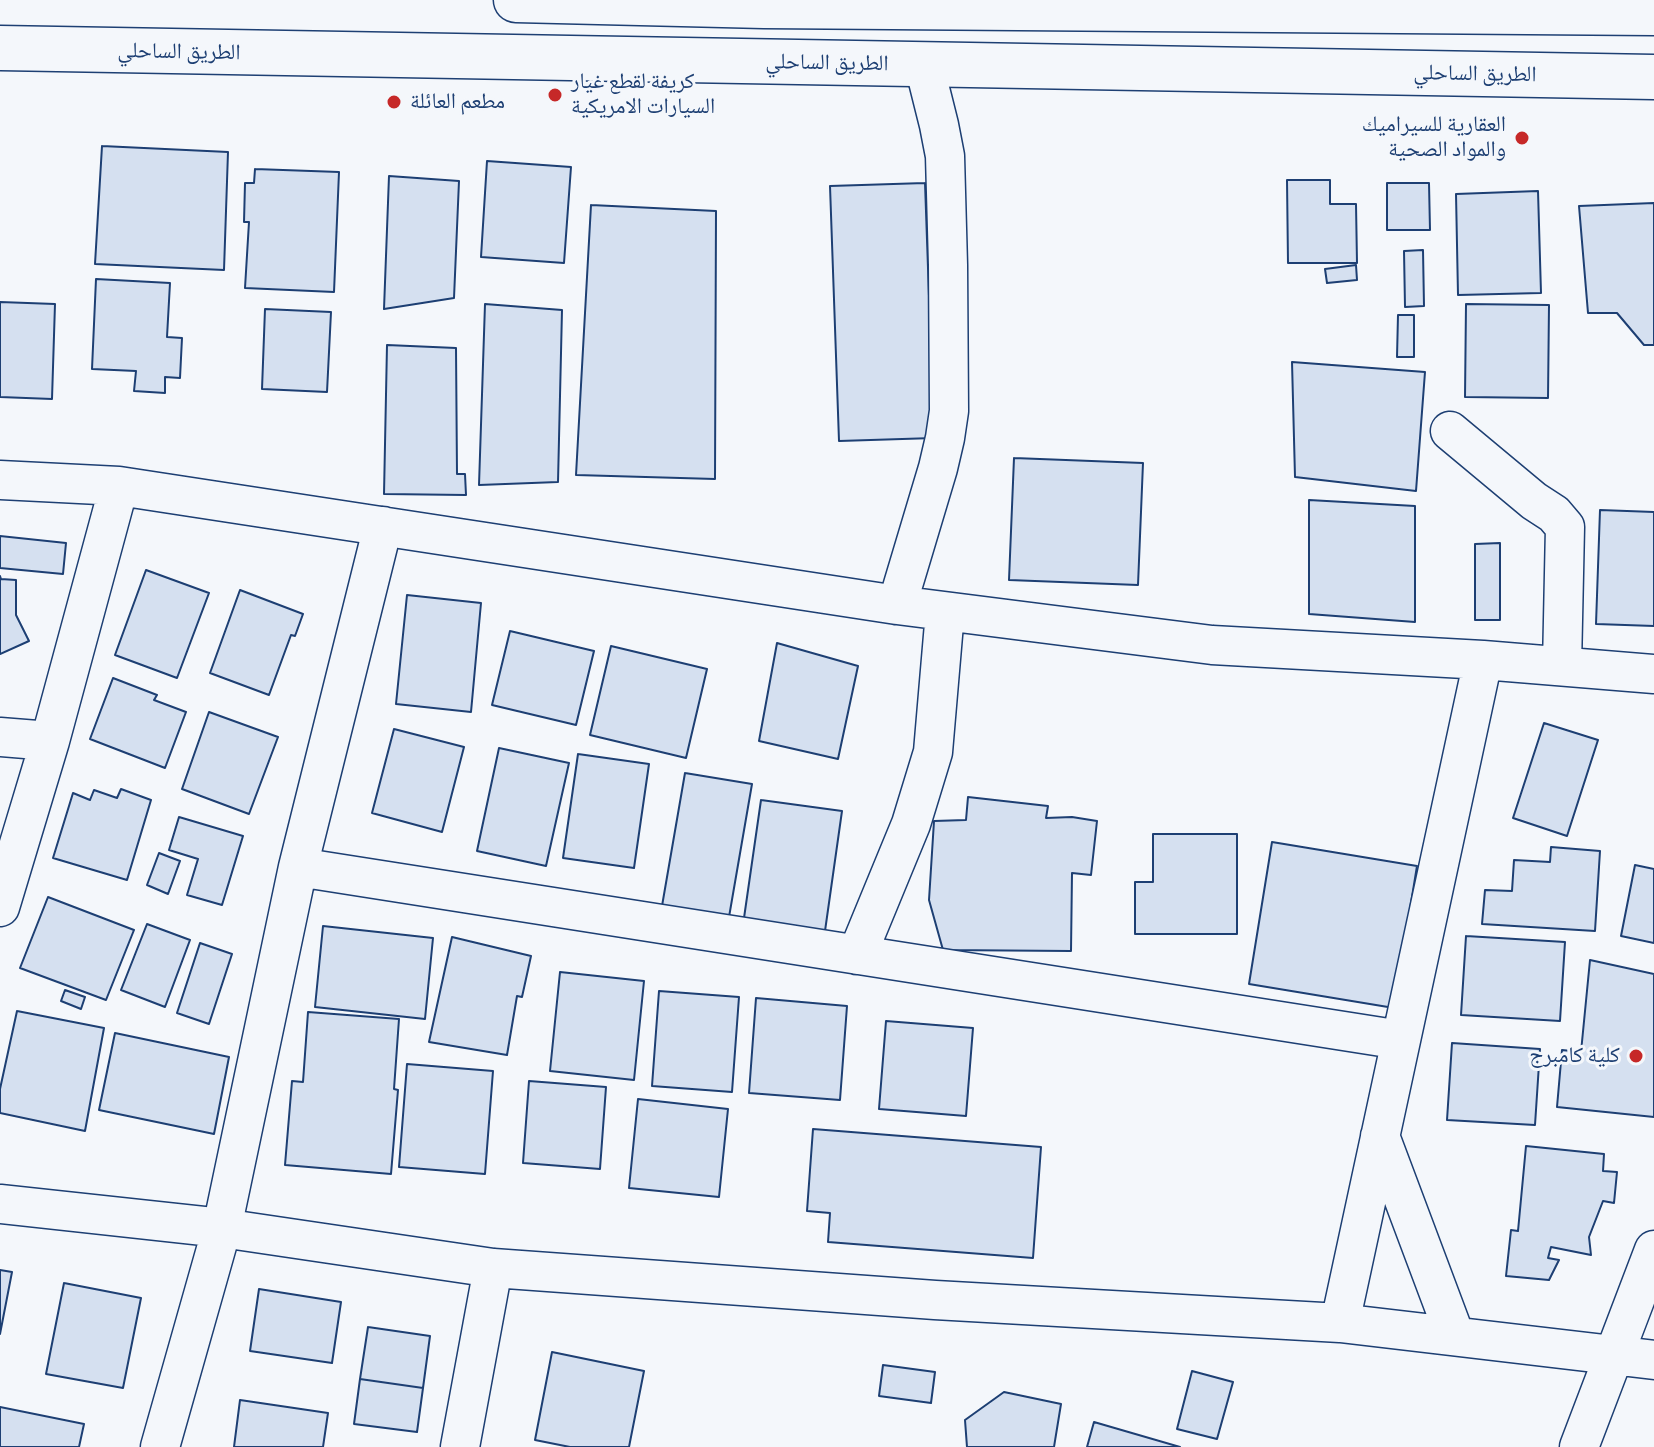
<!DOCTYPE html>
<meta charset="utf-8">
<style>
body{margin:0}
canvas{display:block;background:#f4f7fb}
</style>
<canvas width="1654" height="1447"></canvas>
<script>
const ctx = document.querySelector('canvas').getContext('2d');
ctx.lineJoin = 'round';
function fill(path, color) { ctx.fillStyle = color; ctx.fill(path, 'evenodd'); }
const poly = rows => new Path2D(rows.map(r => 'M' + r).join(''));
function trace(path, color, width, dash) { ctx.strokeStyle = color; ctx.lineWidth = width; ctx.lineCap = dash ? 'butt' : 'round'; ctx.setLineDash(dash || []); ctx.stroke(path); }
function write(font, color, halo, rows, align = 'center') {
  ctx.font = font + ' Manrope,"Noto Naskh Arabic",sans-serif'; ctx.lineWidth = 6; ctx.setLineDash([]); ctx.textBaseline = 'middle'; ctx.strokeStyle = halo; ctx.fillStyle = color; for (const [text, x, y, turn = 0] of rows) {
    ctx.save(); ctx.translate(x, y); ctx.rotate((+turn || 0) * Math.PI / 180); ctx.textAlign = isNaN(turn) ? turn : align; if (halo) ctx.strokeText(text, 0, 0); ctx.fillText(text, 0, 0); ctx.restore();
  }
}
const building = poly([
 [102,146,228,152,224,270,95,264,102,146],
 [487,161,571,167,564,263,481,257,487,161],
 [255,169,339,172,334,292,245,288,249,222,244,222,245,183,254,183,255,169],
 [389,176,459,181,454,298,384,309,389,176],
 [1287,180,1330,180,1330,204,1356,204,1357,263,1288,263,1287,180],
 [925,183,934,438,839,441,830,186,925,183],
 [1387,183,1429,183,1430,230,1387,230,1387,183],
 [1538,191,1541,293,1458,295,1456,194,1538,191],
 [1654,203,1654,345,1644,345,1617,313,1588,313,1579,206,1654,203],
 [591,205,716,211,715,479,576,475,591,205],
 [1423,250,1424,306,1405,307,1404,251,1423,250],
 [1356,265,1357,280,1327,283,1325,269,1356,265],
 [96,279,170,283,167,337,182,338,180,378,165,377,165,393,134,391,136,371,92,369,96,279],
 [0,302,55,304,52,399,0,397,0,302],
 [485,304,562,310,558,482,479,485,485,304],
 [1466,304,1549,305,1548,398,1465,397,1466,304],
 [265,309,331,312,327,392,262,389,265,309],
 [1398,315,1414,315,1414,357,1397,357,1398,315],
 [387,345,456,348,457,474,465,474,466,495,384,494,387,345],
 [1292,362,1425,372,1416,491,1295,477,1292,362],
 [1014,458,1143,463,1138,585,1009,580,1014,458],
 [1309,500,1415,506,1415,622,1309,614,1309,500],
 [1600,510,1654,512,1654,626,1596,624,1600,510],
 [0,536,66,543,63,574,0,568,0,536],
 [1500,543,1500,620,1475,620,1475,544,1500,543],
 [146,570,209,593,177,678,115,655,146,570],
 [0,576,1,579,16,580,16,615,29,641,0,654,0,576],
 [240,590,303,614,295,636,291,635,269,695,210,673,240,590],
 [407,595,481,603,471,712,396,704,407,595],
 [510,631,594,651,576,725,492,705,510,631],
 [777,643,858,666,838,759,759,741,777,643],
 [611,646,707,669,686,758,590,735,611,646],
 [113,678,157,695,154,700,186,712,165,768,90,739,113,678],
 [209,712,278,737,249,814,182,789,209,712],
 [1544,723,1598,740,1567,836,1513,818,1544,723],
 [394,729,464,747,442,832,372,813,394,729],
 [499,748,569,763,546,866,477,851,499,748],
 [578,754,649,764,634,868,563,858,578,754],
 [685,773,752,784,729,917,662,906,685,773],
 [121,789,151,800,127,880,53,858,73,793,90,800,94,790,117,798,121,789],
 [968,797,1048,806,1046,818,1072,817,1097,821,1091,875,1072,873,1071,951,943,950,929,900,934,821,966,820,968,797],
 [761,800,842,811,825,931,744,918,761,800],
 [179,817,243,836,222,905,187,895,198,859,169,850,179,817],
 [1153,834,1237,834,1237,934,1135,934,1135,882,1153,882,1153,834],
 [1272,842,1417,866,1394,1008,1249,984,1272,842],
 [1551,847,1600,851,1595,931,1482,924,1485,890,1512,891,1514,860,1550,862,1551,847],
 [159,853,180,861,168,894,147,885,159,853],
 [1635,865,1654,869,1654,943,1621,936,1635,865],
 [48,897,134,930,106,1000,20,968,48,897],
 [147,924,190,940,165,1007,121,990,147,924],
 [323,926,433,938,425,1019,315,1007,323,926],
 [1466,936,1565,942,1560,1021,1461,1015,1466,936],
 [452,937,531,956,522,997,517,996,507,1055,429,1042,452,937],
 [200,943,232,954,209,1024,177,1013,200,943],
 [1590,960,1654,974,1654,1117,1557,1107,1562,1050,1581,1052,1590,960],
 [560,972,644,981,634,1080,550,1071,560,972],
 [65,990,85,997,81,1009,61,1001,65,990],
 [659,991,739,997,732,1092,652,1086,659,991],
 [756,998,847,1006,840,1100,749,1093,756,998],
 [17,1011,104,1028,85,1131,0,1113,0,1089,17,1011],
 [308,1012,399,1019,394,1089,398,1090,391,1174,285,1165,292,1081,303,1082,308,1012],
 [886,1021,973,1028,966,1116,879,1109,886,1021],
 [115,1033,229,1057,214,1134,99,1110,115,1033],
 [1452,1043,1540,1049,1535,1125,1447,1120,1452,1043],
 [407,1064,493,1071,485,1174,399,1167,407,1064],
 [529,1081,606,1087,600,1169,523,1163,529,1081],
 [638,1099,728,1109,719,1197,629,1188,638,1099],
 [813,1129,1041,1147,1033,1258,828,1242,830,1213,807,1211,813,1129],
 [1526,1146,1604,1154,1603,1171,1617,1172,1614,1203,1603,1201,1589,1237,1591,1255,1551,1247,1548,1258,1559,1260,1549,1280,1506,1276,1511,1230,1518,1231,1526,1146],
 [0,1270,12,1272,0,1334,0,1270],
 [64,1283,141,1298,123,1388,46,1374,64,1283],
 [259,1289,341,1302,332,1363,250,1351,259,1289],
 [368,1327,430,1336,423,1388,360,1379,368,1327],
 [552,1352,644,1371,629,1447,570,1447,535,1440,552,1352],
 [883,1365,935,1372,931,1403,879,1396,883,1365],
 [1192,1371,1233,1382,1217,1439,1177,1429,1192,1371],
 [360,1379,423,1388,417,1432,354,1424,360,1379],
 [1004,1392,1061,1404,1054,1447,967,1447,965,1420,1004,1392],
 [240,1400,328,1413,323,1447,234,1447,240,1400],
 [0,1407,84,1424,79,1447,0,1447,0,1407],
 [1094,1422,1180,1447,1087,1447,1094,1422]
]);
const minor = poly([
 [1450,431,1534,501,1554,514,1565,527,1562,666],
 [0,480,119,486,897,605,1212,645,1483,660,1654,674],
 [897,605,938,468,945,438,949,411,948,265,945,156,939,125,924,65],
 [0,737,50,741],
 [298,867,1401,1040],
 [0,907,50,741,119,486],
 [857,955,911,824,933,752,945,612],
 [1380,1136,1455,1336],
 [0,1204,222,1228,493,1268,935,1300,1340,1323,1654,1360],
 [1340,1323,1483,660],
 [160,1447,222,1228,298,867,383,526],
 [460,1447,493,1268],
 [1579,1447,1654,1250]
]);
const highway = poly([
 [516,0,764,6,1654,13],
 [0,48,1654,77]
]);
const markers = [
 [555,95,8,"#c62828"],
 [394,102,8,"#c62828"],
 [1522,138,8,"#c62828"],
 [1636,1056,8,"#c62828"]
];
const streetNames = [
 ["الطريق الساحلي",179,52,1],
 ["الطريق الساحلي",827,63,1],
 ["الطريق الساحلي",1475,74,1]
];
const poiNames = [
 ["كريفة لقطع غيار",571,82],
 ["السيارات الامريكية",571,107],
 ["مطعم العائلة",410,102],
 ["العقارية للسيراميك",1506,125,"right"],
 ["والمواد الصحية",1506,150,"right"],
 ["كلية كامبرج",1620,1056,"right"]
];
fill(building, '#d5e0f0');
trace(building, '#1d3f73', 2);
trace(minor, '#1d3f73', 41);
trace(highway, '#1d3f73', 47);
trace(minor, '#f4f7fb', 38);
trace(highway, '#f4f7fb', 44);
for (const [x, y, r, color] of markers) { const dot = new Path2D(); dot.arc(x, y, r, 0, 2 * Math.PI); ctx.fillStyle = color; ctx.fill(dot); trace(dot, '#f4f7fb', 3); }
write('22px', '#1d3f73', '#f4f7fb', streetNames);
write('22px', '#1d3f73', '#f4f7fb', poiNames, 'left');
</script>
